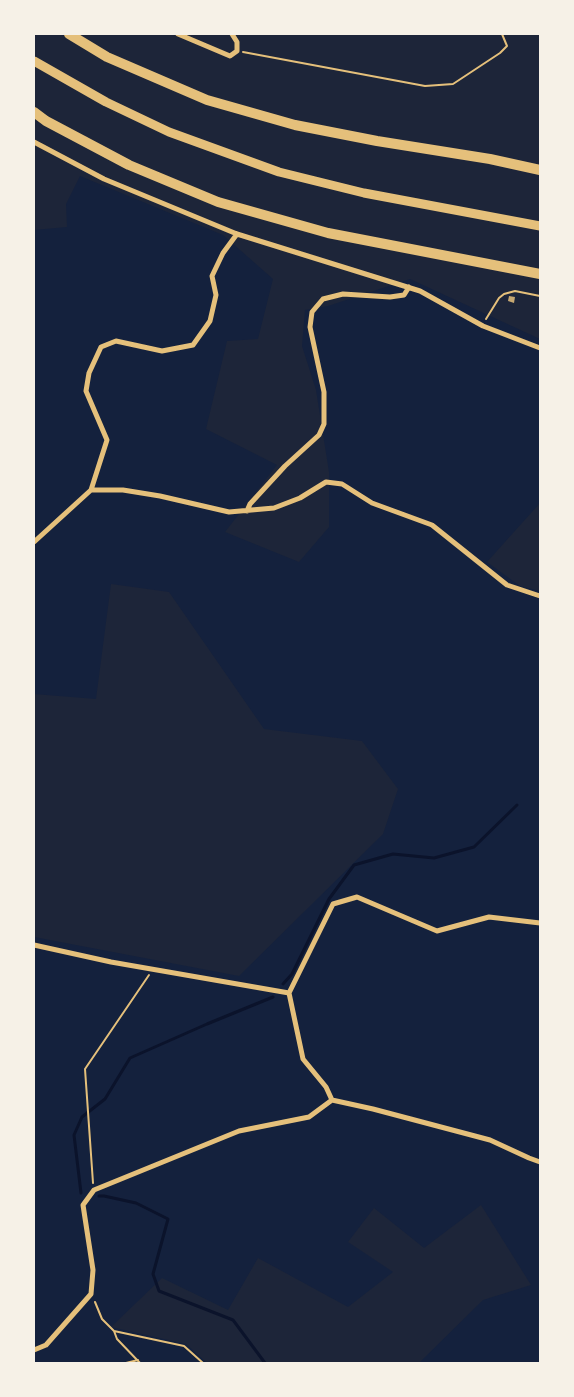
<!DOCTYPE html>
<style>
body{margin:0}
#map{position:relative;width:574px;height:1397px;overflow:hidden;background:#14213d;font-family:"DejaVu Sans",sans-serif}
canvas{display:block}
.frame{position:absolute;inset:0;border:35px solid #f6f1e7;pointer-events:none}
</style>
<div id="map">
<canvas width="574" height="1397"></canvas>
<div class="frame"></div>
</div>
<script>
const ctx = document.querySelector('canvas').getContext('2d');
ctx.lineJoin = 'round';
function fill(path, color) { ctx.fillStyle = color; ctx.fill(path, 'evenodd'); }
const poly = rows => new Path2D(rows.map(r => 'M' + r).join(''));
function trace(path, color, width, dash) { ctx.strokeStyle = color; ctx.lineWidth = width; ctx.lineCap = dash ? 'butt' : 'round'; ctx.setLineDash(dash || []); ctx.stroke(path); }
const green = poly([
 [34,34,540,34,540,339,410,279,328,306,305,310,302,346,316,390,329,472,329,527,299,562,225,532,277,465,206,429,227,341,258,339,273,279,223,235,80,176,66,204,67,227,34,230],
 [540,503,540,591,520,586,487,562],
 [111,584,169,592,264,729,362,741,398,789,383,834,239,976,34,937,34,694,96,699],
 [481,1205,531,1285,483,1300,419,1363,207,1363,186,1344,111,1327,162,1278,228,1310,258,1258,348,1307,393,1272,348,1242,374,1208,424,1248]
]);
const stream = poly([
 [283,984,292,974,329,899,354,865,393,854,434,858,474,847,517,805],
 [81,1193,74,1135,82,1117,105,1099,130,1058,207,1024,273,997],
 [99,1196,104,1196,136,1203,168,1219,153,1274,159,1291,233,1320,265,1363]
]);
const building = poly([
 [509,296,515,297,514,303,508,301]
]);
const path = poly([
 [243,52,425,86,453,84,500,53,507,46,502,34],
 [486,319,499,298,504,294,515,291,540,296],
 [93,1183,85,1069,149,975],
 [95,1302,102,1319,114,1331,184,1346,203,1363],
 [114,1331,117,1339,140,1363],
 [126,1363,138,1360]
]);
const minor = poly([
 [178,34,230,56,237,51,237,42,232,34],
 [34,142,104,179,237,234,420,291,483,326,540,348],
 [91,490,123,490,160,496,229,512,274,508,300,498,326,482,342,484,372,503,432,525,507,585,540,596],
 [247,511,250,504,285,466,319,435,324,424,324,392,310,327,312,312,323,299,343,294,390,297,404,295,409,287],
 [34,542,91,490,107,440,86,391,89,373,101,347,116,341,162,351,193,345,210,321,216,295,212,276,223,253,237,234],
 [34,945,111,962,289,993],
 [332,1100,326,1087,303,1059,289,993,333,904,357,897,437,931,489,917,540,923],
 [34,1350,46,1345,91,1294,93,1270,83,1205,94,1190,239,1131,309,1117,332,1100,373,1109,490,1140,529,1158,540,1162]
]);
const trunk = poly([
 [34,61,106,102,169,132,279,172,364,193,540,226]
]);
const motorway = poly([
 [69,34,107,57,207,100,295,125,377,141,490,159,540,170],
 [34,112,46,121,129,165,218,202,328,233,540,274]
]);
fill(green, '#1d2539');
trace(stream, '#0b132b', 3);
fill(building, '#c6a872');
trace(path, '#e5c07b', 2);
trace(minor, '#e5c07b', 5);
trace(trunk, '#e5c07b', 9);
trace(motorway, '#e5c07b', 10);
</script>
